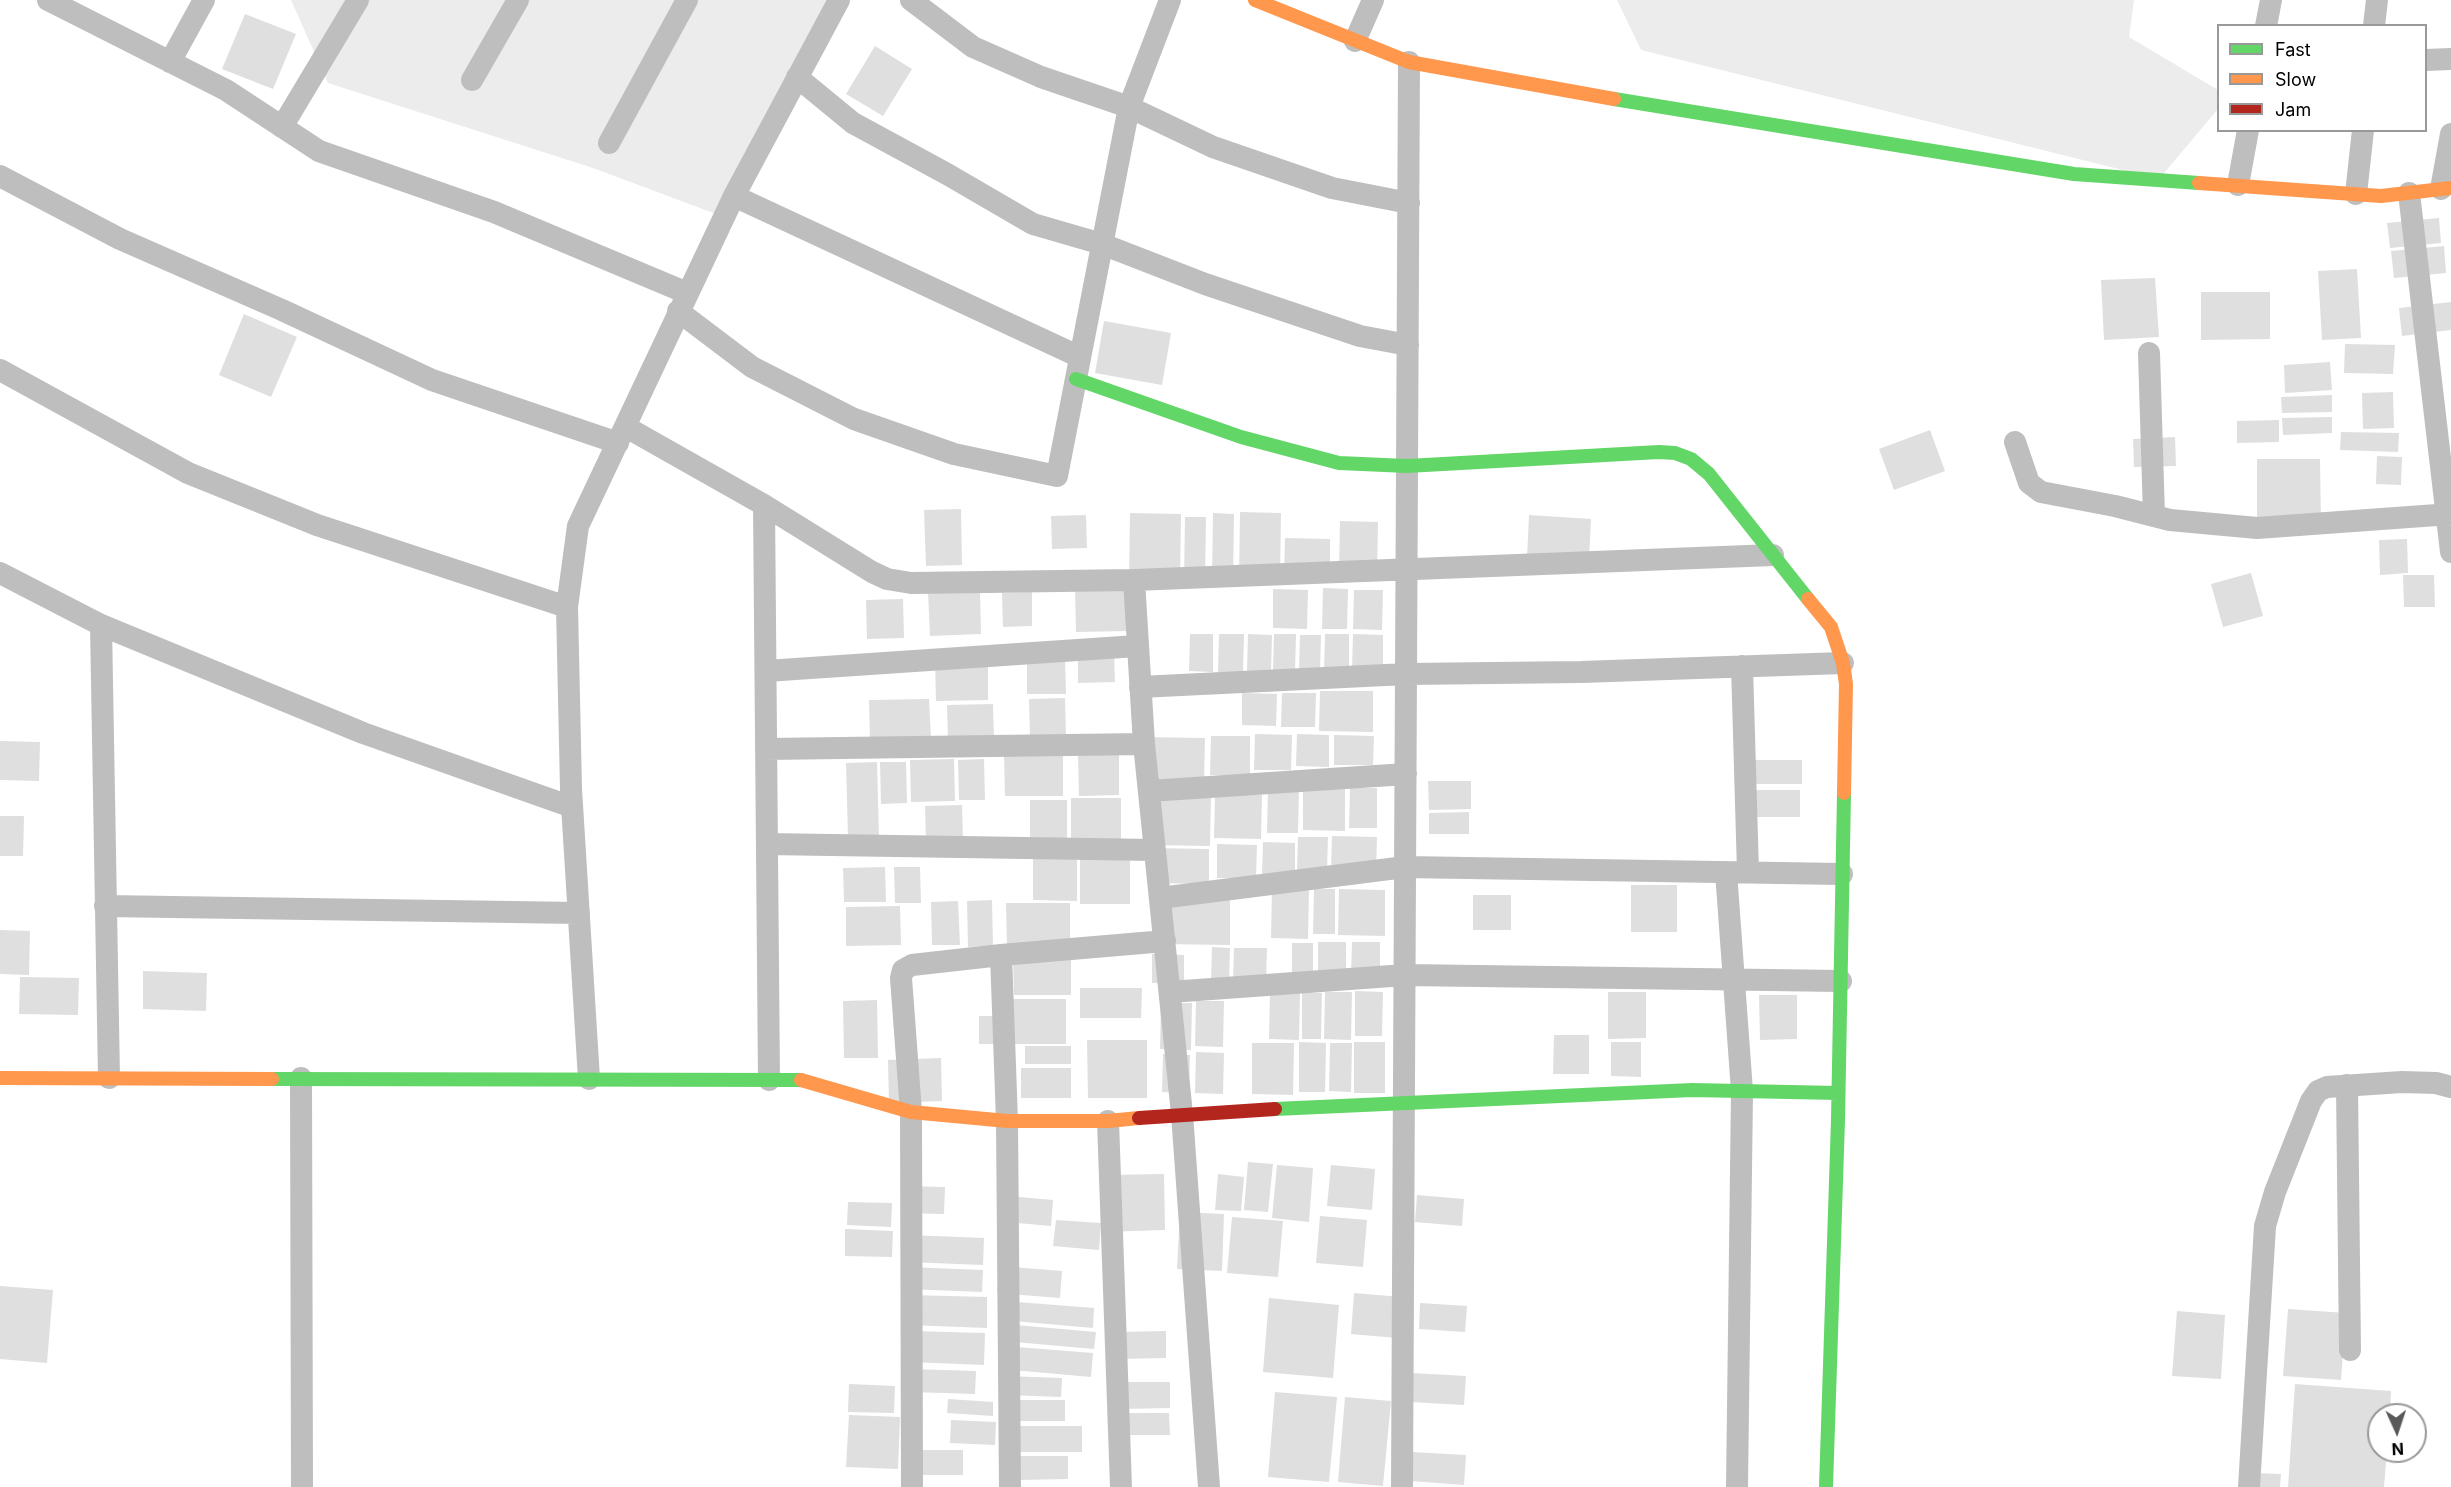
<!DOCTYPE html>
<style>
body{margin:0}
#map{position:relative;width:2451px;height:1487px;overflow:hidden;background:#fff;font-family:Inter,sans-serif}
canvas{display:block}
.legend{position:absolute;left:2217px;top:24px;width:210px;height:108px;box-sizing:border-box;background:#fff;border:2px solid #999;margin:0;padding:8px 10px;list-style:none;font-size:18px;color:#000}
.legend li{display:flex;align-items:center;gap:12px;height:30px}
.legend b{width:30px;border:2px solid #999}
.north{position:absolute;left:2367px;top:1403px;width:60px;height:60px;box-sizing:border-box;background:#fff;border:2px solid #999;border-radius:50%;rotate:177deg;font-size:16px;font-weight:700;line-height:24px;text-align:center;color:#000}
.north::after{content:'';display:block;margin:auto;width:21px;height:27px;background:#595959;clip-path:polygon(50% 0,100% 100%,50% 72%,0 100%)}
</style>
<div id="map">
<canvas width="2451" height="1487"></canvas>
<ul class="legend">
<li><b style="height:8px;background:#63d668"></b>Fast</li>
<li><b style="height:8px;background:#ff974d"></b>Slow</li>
<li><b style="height:8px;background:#b3261e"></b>Jam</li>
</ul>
<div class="north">N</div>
</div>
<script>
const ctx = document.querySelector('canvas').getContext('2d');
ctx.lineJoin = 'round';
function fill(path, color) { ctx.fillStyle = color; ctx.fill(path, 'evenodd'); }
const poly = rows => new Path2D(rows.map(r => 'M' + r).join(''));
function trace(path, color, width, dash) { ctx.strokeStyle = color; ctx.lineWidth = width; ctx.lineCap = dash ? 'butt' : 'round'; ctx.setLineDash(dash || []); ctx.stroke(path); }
const green = poly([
 [291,0,831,0,724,217,593,168,328,83],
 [1617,0,2134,0,2129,37,2218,90,2218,109,2159,179,1641,50]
]);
const building = poly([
 [245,14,296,34,273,89,222,69],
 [875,46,912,69,883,116,846,94],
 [2439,218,2441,243,2390,248,2387,223],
 [2444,246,2446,273,2394,278,2391,251],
 [2357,269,2361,338,2322,340,2318,271],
 [2155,278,2159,337,2104,340,2101,280],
 [2201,292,2270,292,2270,339,2201,340],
 [2451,302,2451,330,2402,336,2399,308],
 [244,314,297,337,271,397,219,375],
 [1104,321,1171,333,1162,385,1095,373],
 [2345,344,2395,345,2393,374,2344,373],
 [2330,362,2332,390,2285,393,2284,365],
 [2393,392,2394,428,2363,429,2362,393],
 [2332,395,2332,412,2282,413,2281,397],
 [2332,417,2332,433,2283,435,2282,418],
 [2279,420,2279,442,2237,443,2237,421],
 [1930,430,1945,471,1894,490,1879,449],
 [2341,432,2399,433,2398,452,2340,450],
 [2175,437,2176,466,2134,467,2133,439],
 [2377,456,2402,457,2401,485,2376,484],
 [2257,459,2320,459,2321,526,2257,526],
 [961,509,962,565,926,566,924,510],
 [1240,512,1281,513,1280,579,1239,579],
 [1130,513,1181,514,1180,582,1129,581],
 [1213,513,1234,514,1233,581,1212,581],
 [1086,515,1087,548,1052,549,1051,516],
 [1529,515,1591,519,1589,561,1527,558],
 [1185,517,1206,517,1205,580,1184,580],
 [1340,521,1378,522,1377,574,1339,573],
 [1285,538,1330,539,1330,578,1284,577],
 [2407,539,2408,573,2380,575,2379,540],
 [2251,573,2263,616,2223,627,2211,584],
 [2403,575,2434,575,2435,607,2404,607],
 [1127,586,1128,631,1076,632,1075,588],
 [1323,588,1348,589,1347,629,1322,629],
 [1273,589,1308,590,1307,629,1273,628],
 [980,590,981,634,930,636,928,592],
 [1354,590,1383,590,1382,630,1353,629],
 [1032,592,1032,626,1003,627,1002,593],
 [903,599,904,638,867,639,866,600],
 [1190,634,1213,634,1213,672,1189,671],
 [1219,634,1244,634,1243,672,1218,672],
 [1248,634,1272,635,1271,672,1247,672],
 [1274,634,1296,634,1295,671,1273,671],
 [1325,634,1349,634,1349,672,1324,671],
 [1353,634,1383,635,1383,671,1352,671],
 [1300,635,1321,635,1320,671,1299,670],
 [1114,652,1115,682,1078,683,1078,653],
 [1065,656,1066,694,1027,694,1027,657],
 [988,659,988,700,936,701,935,660],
 [1320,691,1373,691,1373,732,1319,731],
 [1242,693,1277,694,1276,726,1242,725],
 [1282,693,1316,693,1315,727,1281,727],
 [1065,698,1066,738,1030,739,1029,699],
 [929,699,931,739,870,741,869,700],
 [993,704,994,739,948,740,947,705],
 [1255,734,1292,735,1291,770,1254,770],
 [1297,734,1329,735,1329,767,1296,766],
 [1334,735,1374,736,1373,765,1334,765],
 [1211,736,1250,736,1250,775,1210,775],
 [1142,737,1205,738,1204,782,1142,781],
 [0,741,40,742,39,781,0,780],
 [1004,755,1063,755,1063,796,1005,796],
 [1078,755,1119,755,1119,795,1079,796],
 [954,759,955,801,911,802,910,760],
 [984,759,985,800,959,800,958,760],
 [1747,760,1802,760,1802,784,1748,784],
 [877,762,879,838,848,839,846,763],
 [880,762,906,762,907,803,881,804],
 [1428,781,1471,781,1471,809,1429,810],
 [1268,786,1299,786,1298,833,1267,833],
 [1303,788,1345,788,1345,831,1303,830],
 [1350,788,1377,788,1377,828,1349,828],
 [1751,790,1800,790,1800,817,1751,817],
 [1145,795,1211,797,1210,846,1144,845],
 [1215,795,1262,795,1261,839,1214,838],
 [1071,798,1121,798,1121,839,1071,839],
 [1030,800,1067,800,1067,839,1030,839],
 [962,805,963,841,926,842,925,806],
 [1469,812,1469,834,1429,834,1429,813],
 [0,816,24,816,23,856,0,856],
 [1332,836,1377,837,1376,871,1331,870],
 [1298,837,1328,837,1327,872,1297,872],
 [1263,842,1295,843,1295,875,1262,874],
 [1217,844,1257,845,1256,878,1217,878],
 [1033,847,1077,847,1077,901,1033,900],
 [1151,848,1209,849,1209,884,1150,883],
 [1080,850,1130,850,1130,904,1080,904],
 [885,867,886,902,844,902,843,868],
 [894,867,920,867,921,903,895,903],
 [1631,885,1677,885,1677,932,1631,932],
 [1272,889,1309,890,1308,939,1271,938],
 [1314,889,1335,889,1335,934,1313,934],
 [1339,889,1385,890,1385,936,1338,935],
 [1473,895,1511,895,1511,930,1473,930],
 [1159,897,1230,898,1230,945,1158,944],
 [992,900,993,946,968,947,967,901],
 [958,901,960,945,932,945,931,902],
 [1006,903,1070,903,1070,949,1007,949],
 [900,906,901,945,846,946,846,907],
 [0,930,30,931,29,975,0,974],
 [1318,942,1346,942,1346,975,1318,974],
 [1352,942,1380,942,1380,977,1351,976],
 [1292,943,1313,943,1313,975,1292,974],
 [1212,947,1230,948,1229,982,1211,982],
 [1234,948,1267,948,1266,984,1233,983],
 [1152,954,1184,955,1184,983,1152,983],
 [1013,958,1071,959,1071,995,1014,995],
 [143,971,207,973,206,1011,143,1009],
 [20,977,79,978,78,1015,19,1014],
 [1080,988,1142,988,1141,1018,1080,1018],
 [1355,991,1383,992,1382,1036,1355,1036],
 [1325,992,1352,992,1351,1040,1324,1039],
 [1608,992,1646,992,1646,1038,1608,1039],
 [1270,993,1300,993,1299,1040,1269,1039],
 [1302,993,1322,993,1321,1039,1302,1039],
 [1759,995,1797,995,1797,1039,1760,1040],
 [1012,999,1066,999,1066,1044,979,1044,979,1016,1012,1016],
 [877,1000,878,1058,844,1058,843,1001],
 [1196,1001,1224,1001,1223,1047,1195,1046],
 [1161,1003,1192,1003,1191,1050,1160,1049],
 [1554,1035,1589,1035,1589,1074,1553,1074],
 [1087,1040,1147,1040,1147,1098,1088,1098],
 [1299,1042,1326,1043,1325,1092,1299,1092],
 [1354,1042,1385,1042,1385,1093,1354,1093],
 [1611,1042,1641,1042,1641,1077,1611,1076],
 [1252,1043,1294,1043,1293,1095,1252,1094],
 [1330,1043,1352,1043,1351,1092,1329,1091],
 [1025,1046,1071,1046,1071,1064,1025,1064],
 [1196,1052,1224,1053,1223,1094,1195,1093],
 [1163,1054,1190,1055,1189,1093,1162,1092],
 [941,1058,942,1101,889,1103,888,1060],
 [1021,1068,1071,1068,1071,1098,1021,1098],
 [1248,1162,1273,1164,1268,1212,1244,1210],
 [1277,1165,1313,1168,1309,1222,1272,1218],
 [1331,1165,1375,1169,1372,1210,1327,1206],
 [1164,1174,1165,1230,1104,1232,1103,1175],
 [1218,1174,1244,1177,1241,1211,1215,1210],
 [903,1186,945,1187,944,1214,901,1213],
 [1417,1195,1464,1199,1462,1226,1415,1222],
 [1008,1196,1053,1200,1051,1226,1006,1222],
 [848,1202,892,1203,891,1227,847,1225],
 [1180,1212,1224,1214,1222,1271,1177,1269],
 [1320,1216,1367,1220,1363,1267,1316,1263],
 [1232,1217,1283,1221,1278,1277,1227,1273],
 [1056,1220,1101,1223,1099,1250,1053,1246],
 [845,1229,893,1231,892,1257,845,1256],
 [909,1235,984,1238,983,1265,908,1262],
 [1000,1266,1062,1271,1060,1298,997,1293],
 [908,1267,983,1270,982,1292,907,1289],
 [0,1286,53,1290,47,1363,0,1359],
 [1354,1293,1401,1297,1397,1338,1351,1334],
 [909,1295,987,1297,987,1328,908,1325],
 [1269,1298,1339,1305,1333,1378,1263,1372],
 [1004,1301,1094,1308,1093,1328,1002,1320],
 [1420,1303,1467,1306,1465,1332,1419,1329],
 [2288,1309,2346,1313,2341,1380,2283,1376],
 [2177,1311,2225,1315,2221,1379,2172,1376],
 [1004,1324,1096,1332,1094,1349,1003,1341],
 [911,1331,985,1333,984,1365,910,1362],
 [1166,1331,1166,1358,1118,1359,1118,1332],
 [1004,1346,1093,1353,1091,1377,1001,1369],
 [912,1369,976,1371,975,1394,911,1392],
 [1412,1373,1466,1376,1464,1405,1410,1402],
 [1006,1376,1062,1378,1061,1397,1006,1395],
 [1121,1382,1170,1382,1170,1408,1121,1409],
 [849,1384,895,1386,894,1413,848,1412],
 [2295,1384,2391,1391,2390,1415,2379,1415,2379,1451,2387,1451,2384,1487,2288,1487],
 [1275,1392,1337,1397,1329,1482,1268,1477],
 [1345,1397,1391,1401,1383,1486,1338,1482],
 [948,1399,993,1402,993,1416,947,1413],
 [1015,1400,1065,1400,1065,1421,1016,1421],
 [1123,1413,1169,1413,1170,1435,1123,1435],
 [849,1415,900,1417,898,1469,846,1467],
 [951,1420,996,1422,995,1445,950,1443],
 [1020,1426,1082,1426,1082,1452,1020,1452],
 [916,1450,963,1450,963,1475,916,1475],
 [1412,1452,1466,1455,1464,1485,1410,1481],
 [1019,1456,1068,1456,1068,1479,1020,1480],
 [2254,1473,2281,1474,2280,1487,2254,1487]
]);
const street = poly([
 [48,0,226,90,319,151,494,212,687,293],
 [911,0,973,47,1041,77,1129,107,1213,147,1332,188,1409,203],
 [2266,26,2271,0],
 [2374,26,2377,0],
 [1355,41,1373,0],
 [2426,60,2451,59],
 [170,62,204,0],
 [797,77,853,123,947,174,1033,224,1102,244,1205,284,1360,336,1408,345],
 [472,80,518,0],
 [282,127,358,0],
 [609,143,687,0],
 [0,176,120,239,282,310,432,380,618,443],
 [2238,185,2248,130],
 [2441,189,2451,134],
 [2409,193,2451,552],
 [2356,194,2363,130],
 [734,196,1080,357],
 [678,311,752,367,854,419,954,454,1057,476,1129,107,1170,0],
 [2149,353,2154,516],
 [0,370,188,473,317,525,567,607],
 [626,427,764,505,872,572,887,579,911,583,1134,580,1773,555],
 [2015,442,2029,483,2041,492,2115,506,2170,520,2257,528,2451,514],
 [764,505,769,1080],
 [0,573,101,625,363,733,572,807],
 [1134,580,1144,744,1182,1114,1209,1487],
 [101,625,109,1078],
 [1742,666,1748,872],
 [766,671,1137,646],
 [1140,687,1406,674,1581,672,1843,663],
 [766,749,1144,744],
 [1149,791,1406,774],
 [767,844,1154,850],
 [1726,872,1742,1091,1737,1487],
 [1160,898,1405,867,1842,874],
 [105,906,579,913],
 [1001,955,1007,1121,1010,1487],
 [1170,992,1405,975,1841,981],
 [301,1078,302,1487],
 [589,1079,571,789,567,607,578,526,734,196,839,0],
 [2347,1085,2350,1350],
 [1108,1121,1121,1487],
 [912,1487,911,1112,901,978,903,970,912,965,1001,955,1165,941],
 [1402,1487,1409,62],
 [2249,1487,2265,1226,2275,1192,2311,1101,2318,1091,2327,1087,2402,1082,2436,1083,2451,1087]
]);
const fast = poly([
 [1614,99,2074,174,2199,183],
 [1076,379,1241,437,1339,463,1407,466,1659,452,1675,453,1691,459,1709,474,1808,599],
 [272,1079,801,1080],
 [1275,1109,1692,1090,1838,1093],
 [1826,1487,1838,1120,1844,793]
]);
const slow = poly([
 [1255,0,1409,62,1614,99],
 [2199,183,2381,196,2451,188],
 [1808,599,1831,627,1843,663,1846,684,1844,793],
 [0,1078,272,1079],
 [801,1080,911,1112,1007,1121,1108,1121,1139,1118]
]);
const jam = poly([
 [1139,1118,1275,1109]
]);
fill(green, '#ececec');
fill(building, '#dfdfdf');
trace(street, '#bebebe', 22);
trace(fast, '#63d668', 14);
trace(slow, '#ff974d', 14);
trace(jam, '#b3261e', 14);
</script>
